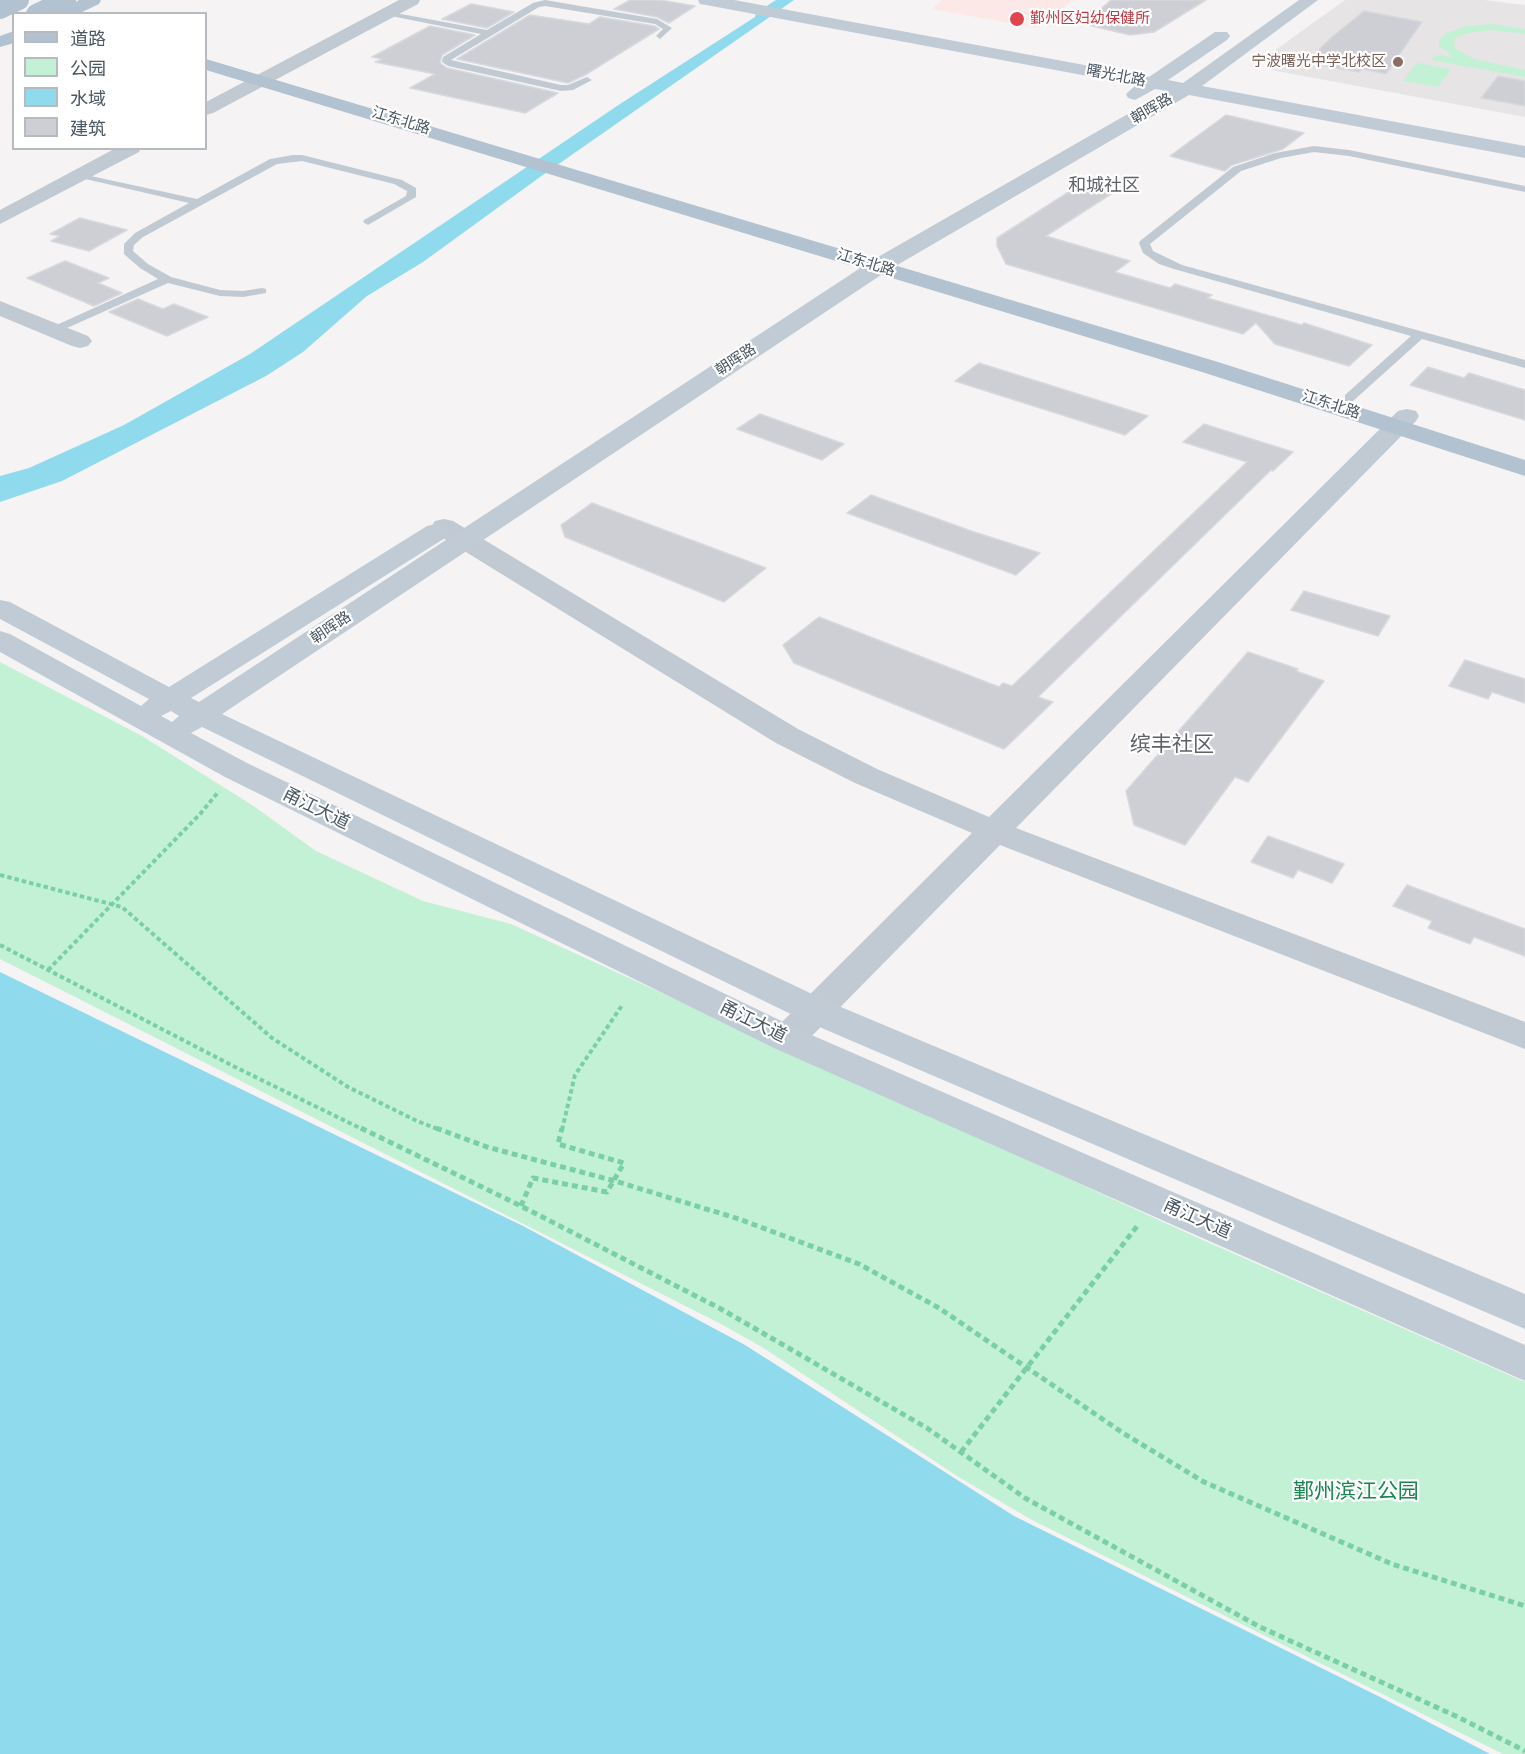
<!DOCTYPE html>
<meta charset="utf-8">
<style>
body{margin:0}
#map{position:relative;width:1525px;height:1754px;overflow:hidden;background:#f5f3f3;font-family:Manrope,"Noto Sans SC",sans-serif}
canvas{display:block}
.legend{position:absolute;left:12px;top:12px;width:195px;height:138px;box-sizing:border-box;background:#fff;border:2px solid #b7bbc0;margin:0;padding:8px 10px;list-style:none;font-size:18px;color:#4a5661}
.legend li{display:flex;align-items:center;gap:12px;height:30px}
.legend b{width:30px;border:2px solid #b7bbc0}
</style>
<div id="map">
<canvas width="1525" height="1754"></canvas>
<ul class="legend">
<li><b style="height:8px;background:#b3c2d1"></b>道路</li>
<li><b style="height:16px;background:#c3f1d5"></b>公园</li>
<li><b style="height:16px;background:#90daee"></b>水域</li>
<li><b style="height:16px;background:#cdcfd5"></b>建筑</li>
</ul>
</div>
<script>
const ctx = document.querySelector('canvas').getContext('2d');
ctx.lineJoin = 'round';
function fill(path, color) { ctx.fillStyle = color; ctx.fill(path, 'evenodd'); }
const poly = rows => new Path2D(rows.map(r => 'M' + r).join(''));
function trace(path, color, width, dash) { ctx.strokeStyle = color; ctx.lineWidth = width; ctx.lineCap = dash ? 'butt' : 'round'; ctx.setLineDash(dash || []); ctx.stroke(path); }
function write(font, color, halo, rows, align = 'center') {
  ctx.font = font + ' Manrope,"Noto Sans SC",sans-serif'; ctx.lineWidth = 4.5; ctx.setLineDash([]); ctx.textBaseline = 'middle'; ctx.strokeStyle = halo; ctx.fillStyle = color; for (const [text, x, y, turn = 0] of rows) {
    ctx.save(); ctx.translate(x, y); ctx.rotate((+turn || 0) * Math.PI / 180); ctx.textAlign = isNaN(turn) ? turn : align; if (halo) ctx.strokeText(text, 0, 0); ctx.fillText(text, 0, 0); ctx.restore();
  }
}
const education = poly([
 [1345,0,1484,0,1525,5,1525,117,1271,70,1270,54]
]);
const medical = poly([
 [942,0,1073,0,1038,28,932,9]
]);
const green = poly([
 [1492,24,1525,29,1525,34,1491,30,1468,33,1454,39,1455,48,1474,59,1525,70,1525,77,1431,60,1437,55,1453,57,1439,46,1439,40,1446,33,1467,26],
 [1417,63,1451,69,1438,87,1403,81],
 [0,662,142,736,252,805,316,851,423,901,511,924,1196,1237,1525,1382,1525,1754,1503,1754,1032,1520,957,1476,762,1347,721,1324,0,959]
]);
const water = poly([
 [776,0,794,0,540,177,423,262,367,296,303,352,266,376,62,481,0,502,0,476,29,468,124,425,250,354,620,104,755,17,756,13],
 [0,972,523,1226,745,1345,1014,1516,1382,1698,1490,1754,0,1754]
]);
const building = poly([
 [630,0,660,0,695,6,669,23,657,17,614,9,630,0],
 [1111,0,1206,0,1154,32,1130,35,1084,24,1111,0],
 [471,4,514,12,487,28,442,19,471,4],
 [1364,11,1422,22,1386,74,1362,69,1359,72,1315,64,1317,62,1308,60,1333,36,1364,11],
 [530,15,589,24,600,17,654,26,659,29,585,75,568,83,457,59,530,15],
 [430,26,475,35,442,55,440,63,447,68,558,93,525,113,410,88,435,74,375,62,382,59,372,57,430,26],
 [1498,76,1525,81,1525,106,1481,98,1498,76],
 [1226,115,1304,133,1283,149,1232,165,1225,171,1170,156,1226,115],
 [1081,184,1114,192,1046,236,1130,261,1115,272,1170,288,1175,284,1212,295,1207,298,1302,325,1304,323,1372,345,1349,366,1275,344,1256,323,1243,334,1006,264,997,246,997,238,1081,184],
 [80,218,127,230,89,251,51,241,60,236,50,234,80,218],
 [65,261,109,278,98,283,122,293,94,306,27,278,65,261],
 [138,299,163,309,174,304,208,317,167,336,109,312,138,299],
 [979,363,1148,416,1125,435,955,381,979,363],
 [1428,367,1464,378,1469,373,1525,390,1525,420,1410,385,1428,367],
 [760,414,844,444,822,460,737,429,760,414],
 [1204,424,1293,452,1273,471,1271,470,1038,697,1053,702,1004,749,794,663,783,645,819,617,999,687,1003,683,1012,686,1247,462,1183,442,1204,424],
 [871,495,974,532,1040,553,1016,575,847,513,871,495],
 [592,503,766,568,724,602,565,537,561,525,592,503],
 [1304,591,1390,616,1378,636,1291,610,1304,591],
 [1248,652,1298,669,1296,671,1324,681,1248,782,1235,777,1185,845,1134,825,1126,791,1248,652],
 [1465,660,1525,679,1525,703,1492,692,1488,699,1449,686,1465,660],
 [1268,836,1344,864,1332,883,1298,870,1293,878,1251,862,1268,836],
 [1407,885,1525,929,1525,956,1474,937,1470,944,1428,928,1432,921,1393,906,1407,885]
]);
const pathFar1 = poly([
 [0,875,122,907,272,1038,348,1087,417,1121,440,1130],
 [0,945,237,1068,364,1130],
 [48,970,201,813,219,791],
 [562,1130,575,1075,623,1004]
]);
const path = poly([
 [361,1128,521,1206,721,1309,927,1428,1025,1498,1260,1627,1458,1717,1525,1751],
 [436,1128,487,1147,615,1181,739,1219,859,1264,939,1308,1123,1433,1204,1482,1392,1564,1525,1606],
 [521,1206,533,1178,607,1192,624,1163,558,1144,562,1128],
 [961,1452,1138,1225]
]);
const service = poly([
 [545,0,657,19,672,28,660,39,656,36,663,29,655,24,545,6,539,7,451,60,561,85,568,85,587,77,592,80,573,90,561,91,448,66,442,62,443,57,481,34,381,14,385,11,487,30,533,3,545,0],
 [1314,146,1349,150,1525,186,1525,192,1349,156,1314,152,1281,158,1241,171,1150,244,1153,251,1182,265,1525,360,1525,368,1422,339,1353,401,1345,401,1345,395,1411,336,1174,269,1159,264,1143,253,1139,243,1140,241,1233,167,1275,153,1314,146],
 [293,155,302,155,402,180,416,188,416,197,368,225,363,222,364,220,406,196,407,191,394,184,302,161,277,164,143,237,134,245,133,251,148,264,171,277,220,290,243,291,262,288,266,289,266,293,243,297,220,296,168,283,58,332,50,332,50,328,158,279,140,268,124,254,124,244,135,233,189,203,77,177,77,173,197,199,270,159,293,155]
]);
const minor = poly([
 [399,0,420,0,418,4,213,113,206,115,206,102,399,0],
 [116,148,141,148,139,152,0,224,0,210,116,148],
 [0,301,88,336,92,341,88,346,80,348,72,346,0,316,0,301],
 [1407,409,1416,411,1419,416,1416,421,1016,828,1525,1022,1525,1049,1000,845,800,1048,787,1052,774,1048,769,1039,774,1030,972,833,855,783,776,743,435,533,431,527,435,521,444,519,453,521,798,729,877,769,989,817,1398,411,1407,409]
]);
const secondary = poly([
 [698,0,734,0,1149,77,1215,32,1227,32,1230,36,1227,40,1168,80,1183,83,1299,0,1318,0,1202,86,1525,146,1525,158,1189,95,887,271,222,714,829,1002,1525,1294,1525,1329,803,1020,202,727,191,733,247,763,800,1030,1525,1345,1525,1381,774,1048,225,777,0,652,0,631,10,634,141,706,149,699,0,619,0,600,10,602,169,687,427,526,436,524,445,526,449,532,445,538,191,698,199,702,871,261,1168,91,1155,89,1135,100,1128,98,1126,94,1136,85,706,5,700,4,698,0],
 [171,711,179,716,172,722,161,716,171,711]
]);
const primary = poly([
 [79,0,101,0,99,4,78,14,55,14,79,0],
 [14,31,14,43,0,47,0,36,14,31],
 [206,59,1218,362,1525,460,1525,476,1202,372,206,70,206,59]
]);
const primaryBridge = poly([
 [0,9,19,0],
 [36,14,66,0]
]);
const markers = [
 [1017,19,8,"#e0444e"],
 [1398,62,6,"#8d6e63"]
];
const farHealthnames = [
 ["鄞州区妇幼保健所",1030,19]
];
const farEducationnames = [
 ["宁波曙光中学北校区",1386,62]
];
const farStreetnames = [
 ["曙光北路",1116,76,11],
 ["朝晖路",1152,109,-30],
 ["江东北路",401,121,17],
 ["江东北路",866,263,17],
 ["朝晖路",736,360,-33],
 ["江东北路",1331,405,18],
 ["朝晖路",331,628,-34]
];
const farQuarternames = [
 ["和城社区",1104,186]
];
const streetNames = [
 ["甬江大道",316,809,26],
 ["甬江大道",753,1022,26],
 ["甬江大道",1197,1219,24]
];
const quarterNames = [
 ["缤丰社区",1172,745]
];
const nearParknames = [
 ["鄞州滨江公园",1356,1492]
];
fill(education, '#e6e4e5');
fill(medical, '#fce8e6');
fill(green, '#c3f1d5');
fill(water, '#90daee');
fill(building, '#cdcfd5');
trace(building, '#d7d9de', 1.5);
trace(pathFar1, '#7ad0a6', 4, [4.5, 3]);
trace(path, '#7ad0a6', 5, [6, 4]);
fill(service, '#c1cad2');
fill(minor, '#c1cad2');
fill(secondary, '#c1cbd6');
fill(primary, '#b3c2d1');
trace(primaryBridge, '#b3c2d1', 20);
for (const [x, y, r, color] of markers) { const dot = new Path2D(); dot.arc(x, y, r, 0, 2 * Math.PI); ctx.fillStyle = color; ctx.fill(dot); trace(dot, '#fff', 2); }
write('15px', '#be3a42', '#fff', farHealthnames, 'left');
write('15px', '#785e54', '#fff', farEducationnames, 'right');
write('15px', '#4a5661', '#fff', farStreetnames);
write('18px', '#5f6368', '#fff', farQuarternames);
write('18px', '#4a5661', '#fff', streetNames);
write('21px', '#5f6368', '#fff', quarterNames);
write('21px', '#17864f', '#fff', nearParknames);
</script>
